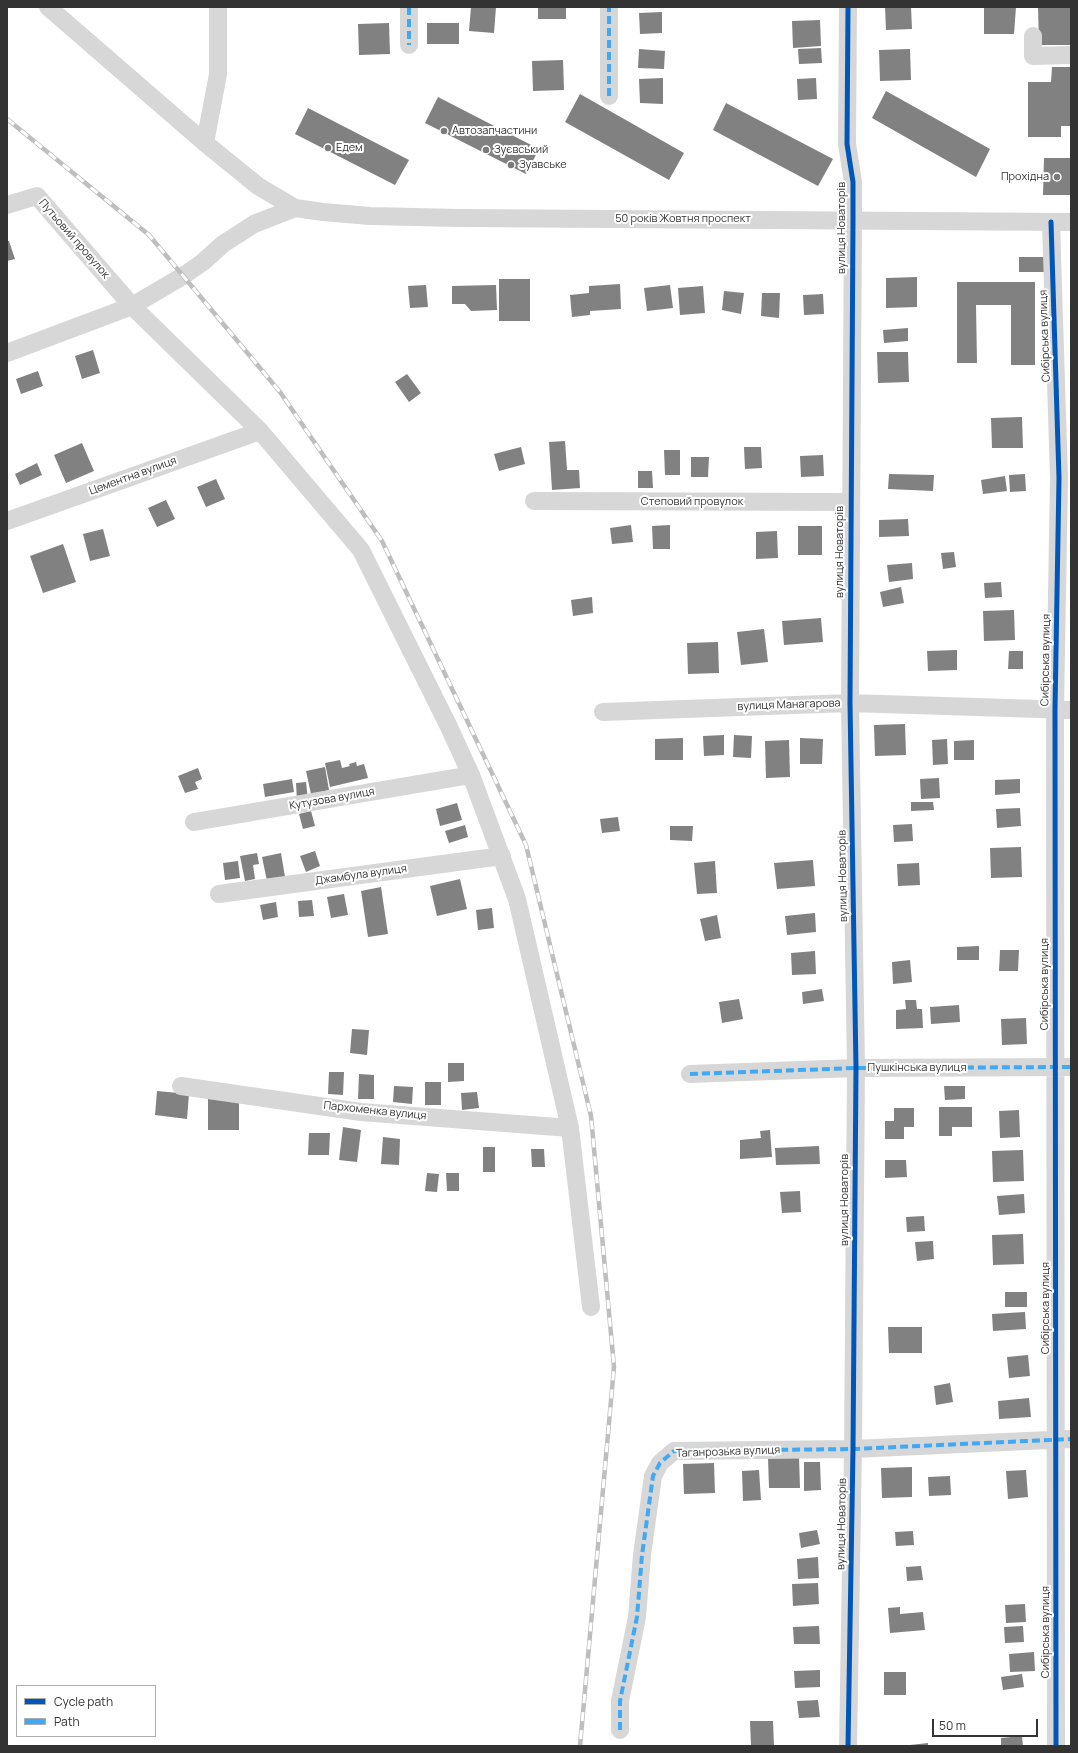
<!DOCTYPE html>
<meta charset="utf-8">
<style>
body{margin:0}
#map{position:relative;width:1078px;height:1753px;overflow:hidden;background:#fff;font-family:Manrope,sans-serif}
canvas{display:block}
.frame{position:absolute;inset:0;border:8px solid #333;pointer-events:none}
.legend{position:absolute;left:16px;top:1685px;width:140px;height:52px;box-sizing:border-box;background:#fff;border:1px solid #adadad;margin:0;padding:5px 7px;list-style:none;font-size:12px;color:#333}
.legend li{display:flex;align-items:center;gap:8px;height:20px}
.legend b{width:20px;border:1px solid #adadad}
.scale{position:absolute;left:932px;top:1719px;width:106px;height:18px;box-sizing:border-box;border:2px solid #333;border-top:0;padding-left:5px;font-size:12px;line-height:14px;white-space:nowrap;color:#333;-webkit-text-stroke:3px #fff;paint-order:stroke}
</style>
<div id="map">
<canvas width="1078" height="1753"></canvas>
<div class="frame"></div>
<ul class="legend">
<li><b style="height:5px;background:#0057b8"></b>Cycle path</li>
<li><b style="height:5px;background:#3fa9f5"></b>Path</li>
</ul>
<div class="scale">50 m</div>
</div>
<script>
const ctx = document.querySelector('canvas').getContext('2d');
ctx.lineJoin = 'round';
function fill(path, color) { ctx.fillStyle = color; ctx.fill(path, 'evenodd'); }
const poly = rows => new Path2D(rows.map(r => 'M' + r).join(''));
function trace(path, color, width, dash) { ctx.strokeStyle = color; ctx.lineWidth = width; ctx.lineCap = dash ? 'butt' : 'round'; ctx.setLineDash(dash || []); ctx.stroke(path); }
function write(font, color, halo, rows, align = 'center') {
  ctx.font = font + ' Manrope,sans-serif'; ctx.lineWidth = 4; ctx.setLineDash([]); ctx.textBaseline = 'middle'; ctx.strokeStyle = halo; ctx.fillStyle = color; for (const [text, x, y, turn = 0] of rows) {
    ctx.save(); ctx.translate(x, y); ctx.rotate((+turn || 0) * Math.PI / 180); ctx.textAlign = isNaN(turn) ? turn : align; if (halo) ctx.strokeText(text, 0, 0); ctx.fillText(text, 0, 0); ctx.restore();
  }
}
const building = poly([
 [471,7,496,7,494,33,469,31],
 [538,7,566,7,566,19,538,19],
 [885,7,911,7,912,29,886,30],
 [984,7,1016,7,1014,34,984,34],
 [1038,7,1071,7,1071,45,1039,45],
 [662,12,662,33,640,34,639,13],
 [820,20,821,46,793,48,792,21],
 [389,23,390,54,359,55,358,24],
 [427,23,459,23,459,44,427,44],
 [821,48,822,63,799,64,798,49],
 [639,49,665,51,664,69,638,68],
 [910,49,911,80,880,81,879,50],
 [563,60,564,90,533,91,532,61],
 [1052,67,1071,67,1071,126,1061,126,1061,137,1028,137,1028,82,1051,82],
 [663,78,663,104,640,103,639,79],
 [816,78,817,99,798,100,797,79],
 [886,91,990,149,976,177,872,118],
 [580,94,684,153,669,180,565,122],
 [438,97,539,149,526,174,425,123],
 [726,103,833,159,818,186,713,130],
 [308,108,409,160,395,185,295,134],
 [1044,158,1071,158,1071,195,1043,195],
 [7,241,9,241,15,259,7,261],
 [1019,257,1044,257,1045,272,1019,272],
 [917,277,917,307,886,308,886,278],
 [499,279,530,279,530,321,499,321],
 [957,282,1035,282,1035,365,1011,365,1011,305,976,305,977,363,957,363],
 [620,284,621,309,590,311,590,315,572,317,570,295,589,293,589,298,589,286],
 [426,285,428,307,410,308,408,286],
 [496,285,497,310,471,311,465,304,452,304,452,286],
 [670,285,673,308,647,311,644,288],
 [703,286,705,313,680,315,678,288],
 [724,291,744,293,741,314,722,310],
 [762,293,780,293,779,318,761,316],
 [823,294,824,314,804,315,803,295],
 [908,328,908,341,884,343,883,330],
 [93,350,100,373,82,379,75,356],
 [877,352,908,352,909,382,878,383],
 [38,371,43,386,21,394,16,379],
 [407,374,421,393,409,402,395,382],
 [1022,417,1023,448,992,448,991,418],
 [565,441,567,470,579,470,580,488,552,490,549,442],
 [82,443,94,471,66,483,54,455],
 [521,447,525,464,499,471,494,454],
 [744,447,761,447,762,468,745,469],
 [664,450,680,450,680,475,665,475],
 [823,455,824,476,801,477,800,456],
 [691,457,709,457,708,477,691,477],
 [37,463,42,475,20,485,15,474],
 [638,471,652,471,653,488,638,488],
 [889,474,934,475,933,491,888,489],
 [1025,474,1026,491,1010,492,1009,475],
 [1005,476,1007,491,983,494,981,480],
 [216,479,225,499,206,507,197,487],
 [166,500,175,519,157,527,148,508],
 [908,519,909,536,879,537,879,520],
 [631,525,633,542,612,544,610,528],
 [670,525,670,549,653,549,652,526],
 [798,526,822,526,822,555,798,555],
 [103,529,110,556,90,561,83,534],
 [777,531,778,558,756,559,756,532],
 [63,544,76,582,43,593,30,556],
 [954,552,956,567,943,569,941,553],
 [912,563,913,579,889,582,887,565],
 [1001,582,1002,597,985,598,984,583],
 [901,587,904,603,883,607,880,592],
 [592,597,593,613,573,616,571,600],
 [1014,610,1015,640,984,641,983,611],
 [821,618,823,642,784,645,782,621],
 [764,629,768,662,741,665,737,632],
 [718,642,719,673,688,674,687,643],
 [957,650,957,670,928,671,927,651],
 [1009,651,1023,651,1023,669,1008,669],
 [905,724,906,755,875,756,874,725],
 [724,735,724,755,704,756,703,736],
 [734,735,752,736,751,758,733,757],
 [683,738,683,760,655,760,655,739],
 [800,738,823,739,822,764,800,764],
 [947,739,948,764,933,765,932,740],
 [789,740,790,777,766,778,765,741],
 [974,740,974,760,954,760,954,741],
 [340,760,342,768,350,766,349,764,356,762,357,766,364,764,368,778,330,787,325,763],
 [325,767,329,790,311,794,306,771],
 [198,768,202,779,195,782,198,789,185,793,178,776],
 [939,778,940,798,921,799,920,779],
 [292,779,294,792,265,797,263,784],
 [1020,779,1020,793,995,795,995,780],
 [306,782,308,800,297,801,296,783],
 [911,802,933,802,934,810,911,811],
 [457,803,462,820,440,826,436,809],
 [1020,808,1021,826,997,828,996,809],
 [311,811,315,826,303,829,299,814],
 [618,817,620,831,602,833,600,819],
 [912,824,913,841,894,842,893,825],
 [465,825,468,837,449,843,445,831],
 [670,826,693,826,692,841,670,840],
 [1021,847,1022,877,991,878,990,848],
 [315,851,320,866,306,872,300,856],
 [257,853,259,864,253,865,255,879,245,881,240,856],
 [281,853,285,877,267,881,262,857],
 [813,860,815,886,777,889,774,863],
 [238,861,240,878,225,880,223,863],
 [715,861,717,893,697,894,694,863],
 [919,863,920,885,898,886,897,864],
 [460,879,467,909,437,916,430,886],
 [381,887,388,934,368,937,361,891],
 [344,894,348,915,331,918,327,897],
 [312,900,314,916,299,917,298,901],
 [276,902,278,917,263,920,260,905],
 [492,908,494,928,478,930,476,910],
 [815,913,816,932,787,935,785,916],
 [717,915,721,938,705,941,700,919],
 [979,946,979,960,957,960,957,947],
 [1000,950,1019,950,1018,971,999,971],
 [815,951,816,974,792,975,791,953],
 [910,960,912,982,893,984,892,962],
 [822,989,824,1001,803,1004,802,992],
 [739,999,743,1019,722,1023,719,1002],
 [905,1000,916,1000,917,1009,922,1009,923,1028,896,1029,896,1010,906,1009],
 [959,1005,960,1022,931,1024,930,1007],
 [1026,1018,1027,1044,1002,1045,1001,1019],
 [352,1029,369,1030,367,1055,350,1053],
 [448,1063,464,1063,464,1081,448,1082],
 [329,1072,344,1072,343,1095,328,1094],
 [359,1074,374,1075,374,1099,358,1099],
 [425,1082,441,1082,441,1105,425,1105],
 [394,1086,413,1087,412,1104,393,1102],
 [944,1086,965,1086,965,1099,945,1100],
 [157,1091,189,1094,187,1119,155,1115],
 [477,1092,479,1108,462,1110,461,1093],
 [208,1099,239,1100,239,1130,208,1130],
 [939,1107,972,1107,972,1127,952,1127,952,1136,939,1136],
 [894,1108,914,1108,914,1127,904,1127,904,1139,885,1139,885,1121,894,1121],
 [1019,1110,1020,1137,1000,1138,999,1111],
 [343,1127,361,1130,357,1162,339,1160],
 [770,1130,772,1157,740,1159,740,1140,761,1138,760,1131],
 [309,1133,330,1133,329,1155,308,1155],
 [383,1137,400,1139,399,1165,381,1164],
 [819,1146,820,1164,776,1165,775,1148],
 [483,1147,495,1147,495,1172,483,1172],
 [531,1149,544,1149,545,1167,532,1167],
 [1023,1150,1024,1181,993,1182,992,1151],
 [885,1160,906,1160,907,1177,885,1178],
 [427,1173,439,1174,437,1192,425,1191],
 [446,1173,459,1173,459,1191,447,1191],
 [800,1191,801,1212,782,1213,780,1192],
 [1024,1194,1025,1213,999,1215,997,1196],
 [924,1216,925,1231,907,1232,906,1217],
 [1023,1234,1024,1264,993,1265,992,1235],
 [933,1241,934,1259,917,1261,915,1242],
 [1005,1292,1027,1292,1027,1307,1005,1307],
 [1025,1312,1026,1329,993,1331,992,1314],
 [888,1327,922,1327,922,1353,889,1353],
 [1028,1355,1030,1376,1009,1378,1007,1357],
 [950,1383,953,1402,936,1405,934,1386],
 [1029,1398,1031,1417,999,1419,998,1401],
 [799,1457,800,1488,769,1488,768,1458],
 [804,1462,820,1462,821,1490,804,1491],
 [714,1463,715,1493,684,1494,683,1464],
 [912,1467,912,1497,882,1498,881,1468],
 [759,1470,761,1500,743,1501,742,1471],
 [1026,1470,1028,1497,1008,1499,1006,1471],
 [950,1476,951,1495,929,1496,928,1477],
 [817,1530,820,1544,801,1548,799,1533],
 [913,1531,914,1545,896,1546,895,1532],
 [818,1557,819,1578,798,1579,797,1559],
 [921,1566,923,1580,907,1581,906,1567],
 [818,1583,819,1604,793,1606,792,1584],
 [1025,1604,1026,1622,1006,1623,1005,1605],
 [900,1607,900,1614,923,1612,925,1630,890,1633,888,1608],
 [819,1626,820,1644,794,1644,793,1627],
 [1023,1626,1024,1642,1005,1643,1004,1627],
 [1034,1652,1035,1671,1010,1672,1009,1654],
 [820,1670,820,1687,795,1688,794,1671],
 [884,1672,906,1672,906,1695,884,1695],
 [1022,1674,1024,1687,1003,1690,1001,1677],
 [818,1700,820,1717,799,1718,797,1701],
 [750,1721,773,1721,774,1746,751,1746],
 [1022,1736,1023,1746,1001,1746,1001,1738],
 [928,1743,928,1746,910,1746,910,1745]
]);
const minor = poly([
 [48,7,205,143,258,186,295,208,323,212,370,216,459,218,1071,222],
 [409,7,409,45],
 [848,7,847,144,853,182,853,220,850,703,856,1068,853,1449,848,1746],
 [1033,36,1033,56,1071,55],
 [609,96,609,7],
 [205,143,218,74,218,7],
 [7,205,37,196,132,306,260,431,361,550,449,727,471,775,517,899,570,1128,591,1307],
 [1051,222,1059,478,1055,709,1056,1746],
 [7,353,132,306,183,276,203,262,223,244,254,224,295,208],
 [534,501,850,502],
 [7,521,260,431],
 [603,712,850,703,1071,710],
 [194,822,471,775],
 [219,894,502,856],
 [690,1074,856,1068,1071,1067],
 [181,1086,361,1112,570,1128],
 [620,1730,620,1701,637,1617,642,1555,653,1476,660,1463,674,1451,853,1449,1071,1439]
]);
const rail = poly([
 [7,119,149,235,280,392,382,541,526,845,591,1116,614,1367,580,1746]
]);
const quiet = poly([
 [409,7,409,45],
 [609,96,609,7],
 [690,1074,856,1068,1071,1067],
 [620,1730,620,1701,637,1617,642,1555,653,1476,660,1463,674,1451,853,1449,1071,1439]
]);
const cycleway = poly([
 [848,7,847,144,853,182,853,220,850,703,856,1068,853,1449,848,1746],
 [1051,222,1059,478,1055,709,1056,1746]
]);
const markers = [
 [444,131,4,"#7a7a7a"],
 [328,148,4,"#7a7a7a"],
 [486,150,4,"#7a7a7a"],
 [511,165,4,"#7a7a7a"],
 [1057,177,4,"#7a7a7a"]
];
const poiNames = [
 ["Автозапчастини",452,131],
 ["Едем",336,148],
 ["Зуєвський",494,150],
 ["Зуавське",519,165],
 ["Прохідна",1049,177,"right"]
];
const streetNames = [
 ["50 років Жовтня проспект",683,219],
 ["вулиця Новаторів",842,228,-90],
 ["Путьовий провулок",74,239,49],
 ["Сибірська вулиця",1045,336,-92],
 ["Цементна вулиця",133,476,-20],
 ["Степовий провулок",692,502],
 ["вулиця Новаторів",840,552,-90],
 ["Сибірська вулиця",1046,660,-89],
 ["вулиця Манагарова",789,705,-2],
 ["Кутузова вулиця",332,799,-10],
 ["Джамбула вулиця",361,875,-8],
 ["вулиця Новаторів",843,876,-91],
 ["Сибірська вулиця",1045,984,-90],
 ["Пушкінська вулиця",917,1068],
 ["Пархоменка вулиця",375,1111,6],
 ["вулиця Новаторів",845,1200,-90],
 ["Сибірська вулиця",1046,1308,-90],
 ["Таганрозька вулиця",728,1452,-2],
 ["вулиця Новаторів",842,1524,-89],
 ["Сибірська вулиця",1046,1632,-90]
];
fill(building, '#818181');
trace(minor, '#d7d7d7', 18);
trace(rail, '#bebebe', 4.5);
trace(rail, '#fff', 3, [9]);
trace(quiet, '#3fa9f5', 4, [8, 4]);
trace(cycleway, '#0057b8', 5);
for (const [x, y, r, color] of markers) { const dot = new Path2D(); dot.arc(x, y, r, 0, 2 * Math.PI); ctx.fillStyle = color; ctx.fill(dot); trace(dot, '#fff', 1.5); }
write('11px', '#333', '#fff', poiNames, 'left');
write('11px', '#333', '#fff', streetNames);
</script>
